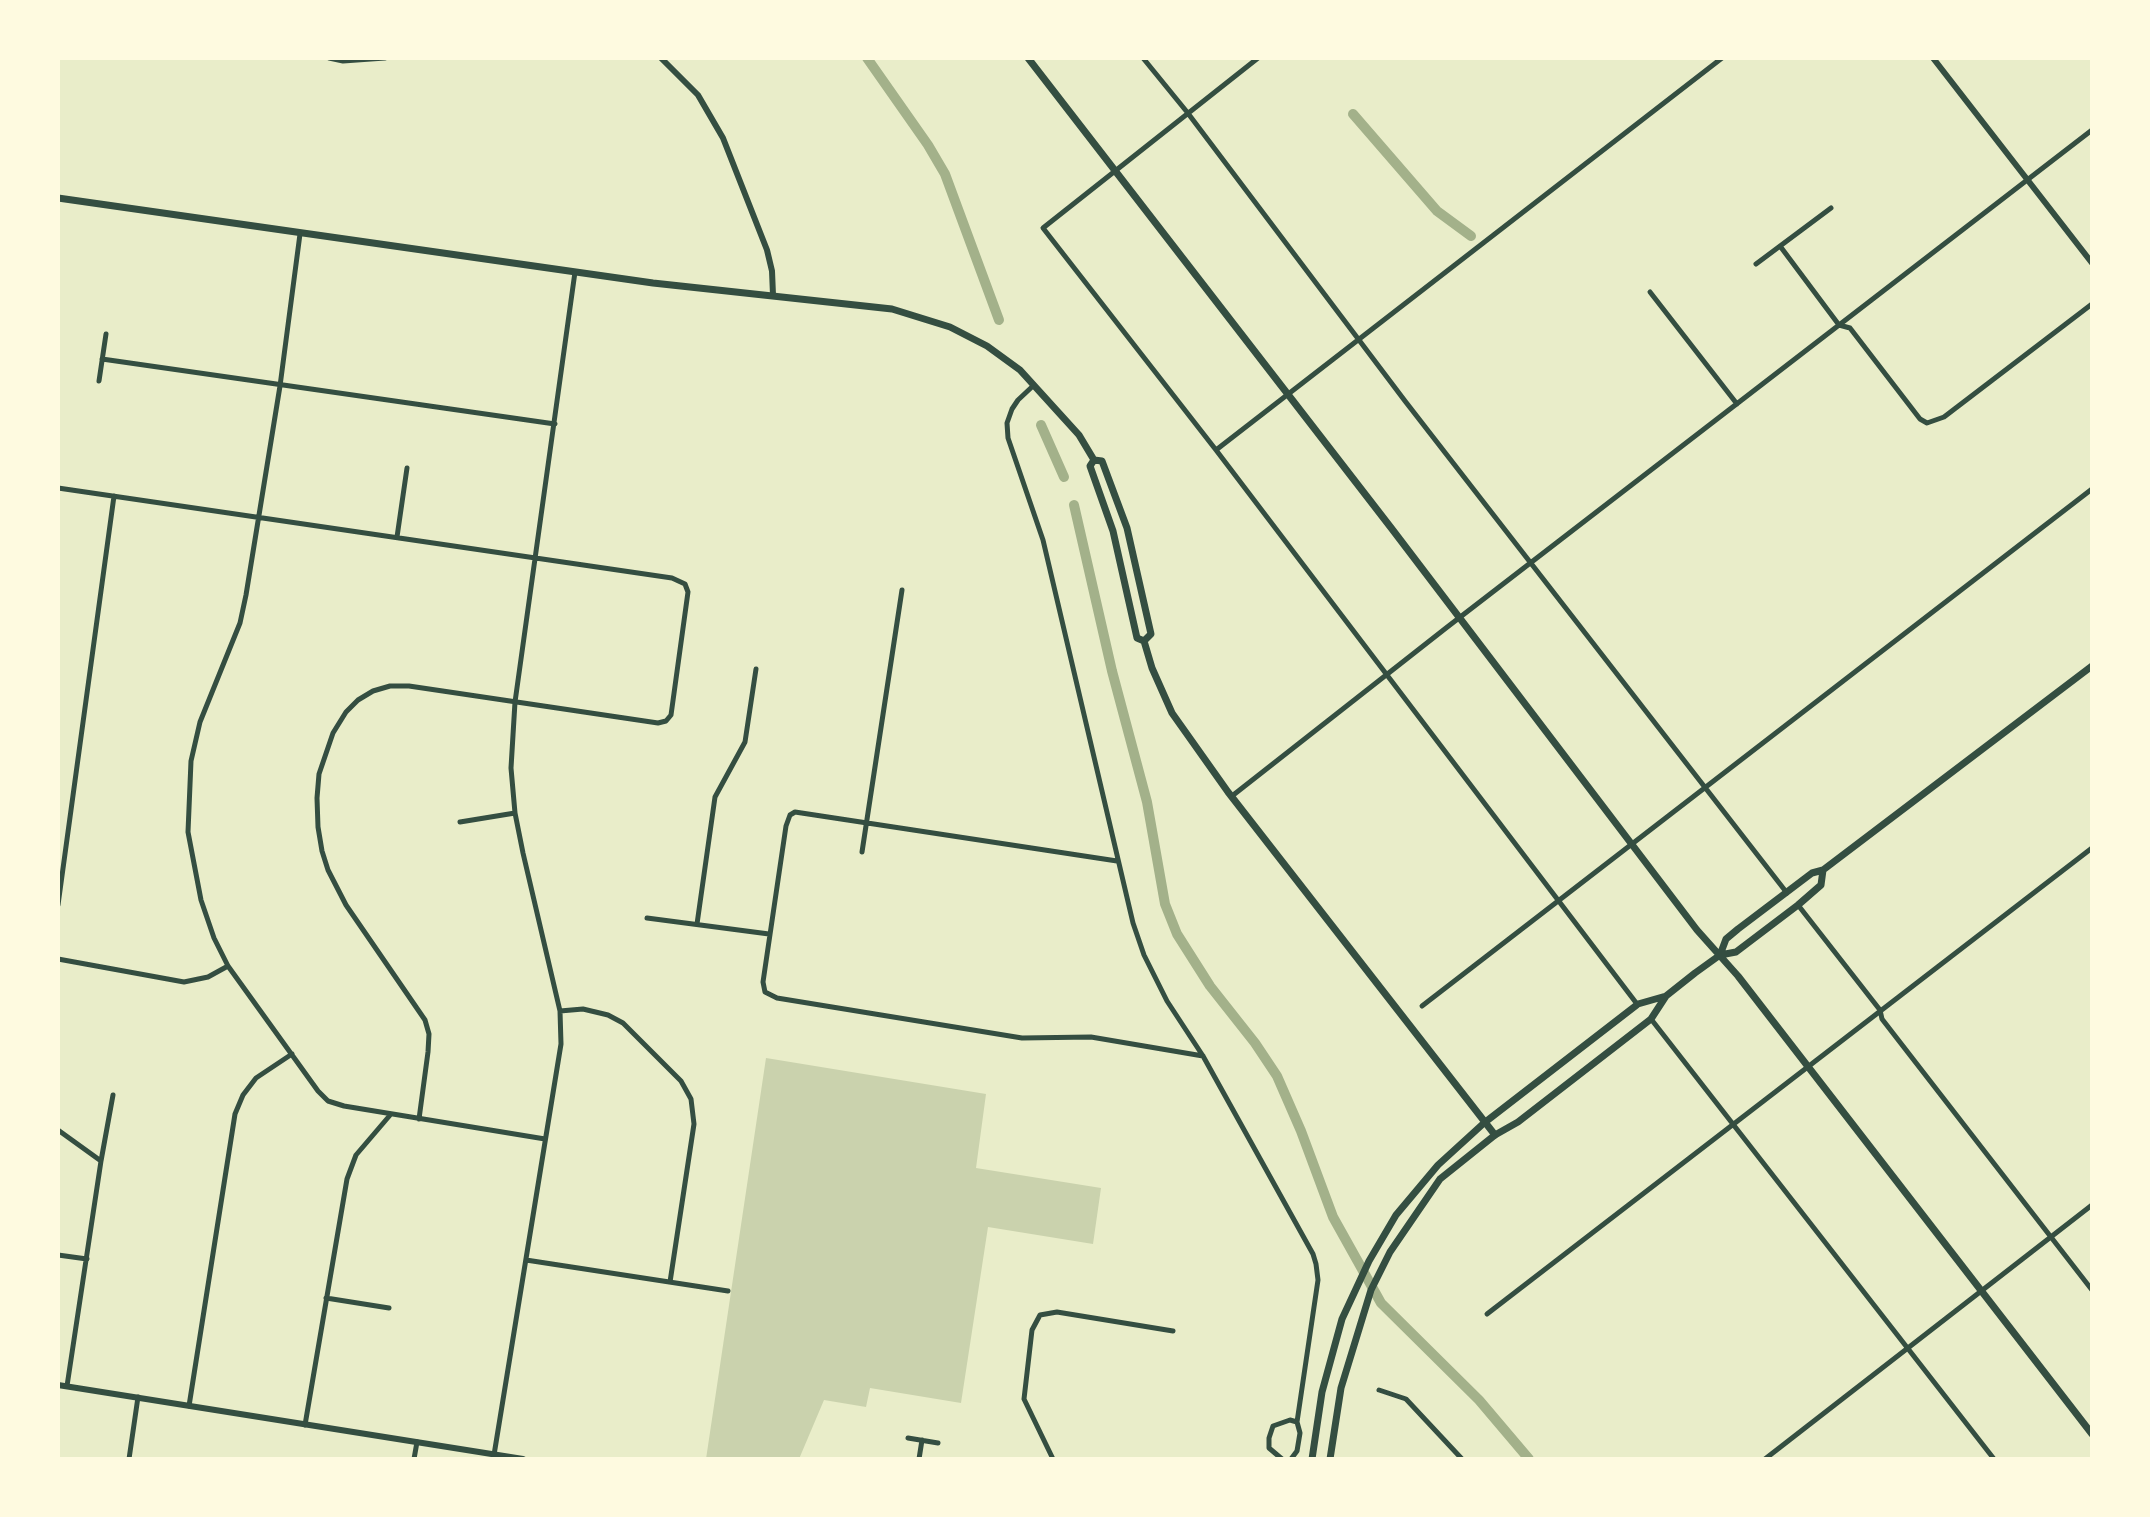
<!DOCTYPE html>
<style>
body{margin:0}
#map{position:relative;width:2150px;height:1517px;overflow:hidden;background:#e9edc9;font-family:Rubik,sans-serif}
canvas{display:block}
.frame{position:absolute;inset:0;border:60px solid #fefae0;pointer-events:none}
</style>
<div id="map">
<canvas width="2150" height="1517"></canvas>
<div class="frame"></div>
</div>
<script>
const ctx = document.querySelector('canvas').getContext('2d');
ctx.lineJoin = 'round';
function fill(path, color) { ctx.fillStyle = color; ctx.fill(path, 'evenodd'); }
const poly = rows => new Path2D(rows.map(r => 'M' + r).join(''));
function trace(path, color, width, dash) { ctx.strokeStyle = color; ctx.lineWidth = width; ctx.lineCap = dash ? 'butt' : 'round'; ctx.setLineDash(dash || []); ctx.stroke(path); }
const green = poly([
 [766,1058,986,1094,976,1168,1101,1188,1093,1244,988,1227,961,1403,870,1388,866,1407,824,1400,799,1459,706,1459]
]);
const canal = poly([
 [867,58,928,145,945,174,999,320],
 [1353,114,1437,211,1471,236],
 [1041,425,1064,477],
 [1074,505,1112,671,1147,802,1165,904,1177,934,1210,986,1255,1043,1277,1076,1301,1131,1333,1217,1381,1303,1479,1400,1529,1459]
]);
const minor = poly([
 [329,58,343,61,385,58],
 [1143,58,1187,112,1405,401,1787,893],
 [1258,58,1043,228,1216,450,1637,1004],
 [300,234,280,386,246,595,240,623,200,722,191,761,188,832,201,900,214,938,228,966,318,1091,328,1101,344,1106,545,1139],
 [1780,246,1839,325,1850,328,1920,419,1927,423,1944,417,2092,304],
 [1756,264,1831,208],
 [1650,292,1737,404],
 [102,359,555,424],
 [99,381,106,334],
 [1034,385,1018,400,1012,409,1007,423,1008,438,1043,540,1133,923,1144,955,1167,1001,1203,1056,1313,1254,1316,1264,1318,1280,1297,1422],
 [1216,450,1722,58],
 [58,488,672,578,685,584,688,592,671,715,666,721,658,723,409,686,390,686,373,691,358,700,346,712,333,733,319,774,317,798,318,827,322,851,328,870,346,905,425,1020,429,1034,428,1052,419,1119],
 [397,537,407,468],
 [1232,796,1446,628,2092,130],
 [460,822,515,813],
 [862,852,902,590],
 [1117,861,795,812,790,815,786,826,763,982,765,992,777,998,1022,1038,1091,1037,1203,1056],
 [58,905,114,496],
 [1798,905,1880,1010,1882,1019,2092,1290],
 [647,918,769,934],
 [697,924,715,797,745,742,756,669],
 [58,959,184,982,208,977,228,966],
 [1422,1006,2092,489],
 [560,1011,583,1009,608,1015,623,1023,681,1081,691,1099,694,1124,670,1282],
 [1651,1019,1994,1459],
 [58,1130,101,1161,67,1386],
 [101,1161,113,1095],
 [58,1255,87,1259],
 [526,1260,728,1291],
 [326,1298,389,1308],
 [1487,1314,2092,848],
 [1379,1390,1406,1399,1462,1459],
 [189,1406,235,1114,243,1095,256,1078,292,1054],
 [305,1425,347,1179,356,1155,391,1114],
 [908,1438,938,1443],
 [494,1455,561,1044,560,1011,523,853,515,813,511,768,515,702,575,272],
 [129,1459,138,1397],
 [414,1459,417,1442],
 [919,1459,922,1440],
 [1053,1459,1024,1399,1032,1330,1040,1315,1057,1312,1173,1331],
 [1282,1459,1269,1448,1269,1438,1273,1426,1290,1420,1297,1422,1300,1433,1297,1451,1291,1459],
 [1765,1459,2092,1205]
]);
const tertiary = poly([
 [661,58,698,95,723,138,767,250,772,271,773,295],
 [1933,58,2092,263],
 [58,1385,523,1459]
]);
const secondary = poly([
 [58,198,653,283,892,309,950,327,987,346,1020,370,1079,435,1094,460,1102,461,1127,528,1151,634,1144,641],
 [1094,460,1090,466,1113,531,1137,638,1144,641,1152,668,1172,713,1228,792,1495,1135]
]);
const primary = poly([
 [1028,58,1392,529,1697,930,1738,976,2092,1434],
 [1720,955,1726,939,1738,929,1812,873,1823,870,2092,666],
 [1312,1459,1322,1392,1342,1319,1369,1261,1396,1215,1438,1165,1484,1123,1638,1004,1666,996],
 [1330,1459,1341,1388,1371,1290,1390,1252,1440,1179,1495,1135,1518,1122,1651,1019,1666,996,1695,973,1720,955,1736,952,1798,905,1821,885,1823,870]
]);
fill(green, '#cad2ad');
trace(canal, '#a3b18a', 10);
trace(minor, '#344e41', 5);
trace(tertiary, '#344e41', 6);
trace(secondary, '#344e41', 7);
trace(primary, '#344e41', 7);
</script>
